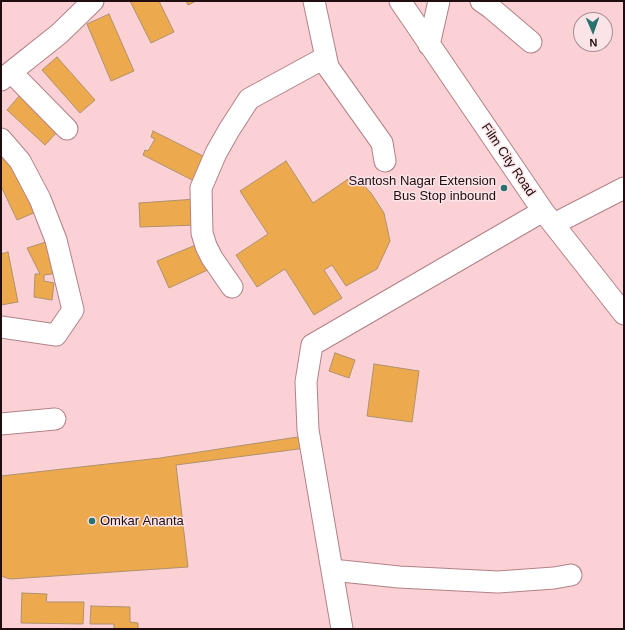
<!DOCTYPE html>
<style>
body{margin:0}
#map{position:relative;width:625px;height:630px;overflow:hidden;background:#fcd1d5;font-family:Arial,sans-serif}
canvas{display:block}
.frame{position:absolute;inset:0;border:2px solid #1f0d10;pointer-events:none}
.north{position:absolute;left:573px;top:12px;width:40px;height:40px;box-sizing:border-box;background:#fbe4e7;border:1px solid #a38e91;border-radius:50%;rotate:178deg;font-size:11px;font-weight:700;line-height:16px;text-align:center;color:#1f0d10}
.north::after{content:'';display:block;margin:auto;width:14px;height:18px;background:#27716e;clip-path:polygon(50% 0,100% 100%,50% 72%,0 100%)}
</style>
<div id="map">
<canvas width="625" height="630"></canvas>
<div class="frame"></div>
<div class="north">N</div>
</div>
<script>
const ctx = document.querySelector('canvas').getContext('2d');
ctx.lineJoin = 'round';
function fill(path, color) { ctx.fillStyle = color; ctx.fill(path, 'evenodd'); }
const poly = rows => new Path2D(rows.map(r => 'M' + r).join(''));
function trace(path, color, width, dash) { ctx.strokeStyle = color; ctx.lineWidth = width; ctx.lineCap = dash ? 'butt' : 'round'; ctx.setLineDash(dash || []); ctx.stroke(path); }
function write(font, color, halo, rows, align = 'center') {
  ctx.font = font + ' Arial,sans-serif'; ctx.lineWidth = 3; ctx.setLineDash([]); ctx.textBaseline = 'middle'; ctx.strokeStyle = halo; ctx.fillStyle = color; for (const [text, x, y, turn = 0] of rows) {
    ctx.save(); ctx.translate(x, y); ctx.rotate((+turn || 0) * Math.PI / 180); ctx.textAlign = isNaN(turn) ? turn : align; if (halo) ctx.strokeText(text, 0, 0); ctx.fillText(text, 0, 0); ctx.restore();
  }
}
const building = poly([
 [130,1,159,1,174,32,151,43,130,1],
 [186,1,196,1,188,5,186,1],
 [109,14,134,71,111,81,87,24,109,14],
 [57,57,95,100,80,113,42,70,57,57],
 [20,95,59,130,45,145,7,110,20,95],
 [153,131,207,158,196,182,143,155,145,150,148,151,155,139,151,137,153,131],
 [9,152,36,212,17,220,1,186,1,156,9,152],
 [286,161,313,203,354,175,371,193,384,213,390,241,377,269,346,286,332,265,324,270,342,298,314,315,285,269,257,287,236,255,268,234,240,191,286,161],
 [196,199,198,225,140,227,139,203,196,199],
 [46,242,59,273,44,275,44,281,54,283,52,300,34,297,35,274,40,274,27,248,46,242],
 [203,242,214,267,169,288,157,261,203,242],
 [8,252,18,302,1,305,1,254,8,252],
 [335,353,355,360,349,378,329,371,335,353],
 [374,364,419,371,412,422,367,416,374,364],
 [304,436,306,448,176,465,188,567,10,579,1,576,1,476,160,458,304,436],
 [22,593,47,594,46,602,84,602,83,624,21,623,22,593],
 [91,606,130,607,130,622,138,623,138,629,114,629,114,624,90,624,91,606]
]);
const minor = poly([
 [314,1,328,67,382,143,385,161],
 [400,1,543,211,624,314],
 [481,1,491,8,531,42],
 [429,45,439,1],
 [11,72,67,129],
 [1,80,59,34,93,1],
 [1,139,20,161,40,199,56,240,73,310,56,335,1,327],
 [554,224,624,188],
 [232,287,212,258,206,246,202,233,201,188,216,153,229,130,249,99,326,57],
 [1,424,55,419],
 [332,570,399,577,498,582,554,578,571,575],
 [342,629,308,430,306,382,312,345,543,211]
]);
const markers = [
 [504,188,4,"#27716e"],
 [92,521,4,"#27716e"]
];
const streetNames = [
 ["Film City Road",508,160,56]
];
const poiNames = [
 ["Santosh Nagar Extension",496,181],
 ["Bus Stop inbound",496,196],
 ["Omkar Ananta",100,521,"left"]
];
fill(building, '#eda94e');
trace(building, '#af916d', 1);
trace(minor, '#b28187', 23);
trace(minor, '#fff', 21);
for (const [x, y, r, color] of markers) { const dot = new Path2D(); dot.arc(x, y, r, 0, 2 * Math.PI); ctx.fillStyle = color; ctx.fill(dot); trace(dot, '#fbe4e7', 1.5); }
write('13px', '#1f0d10', '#fbe4e7', streetNames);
write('13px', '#1f0d10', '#fbe4e7', poiNames, 'right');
</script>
